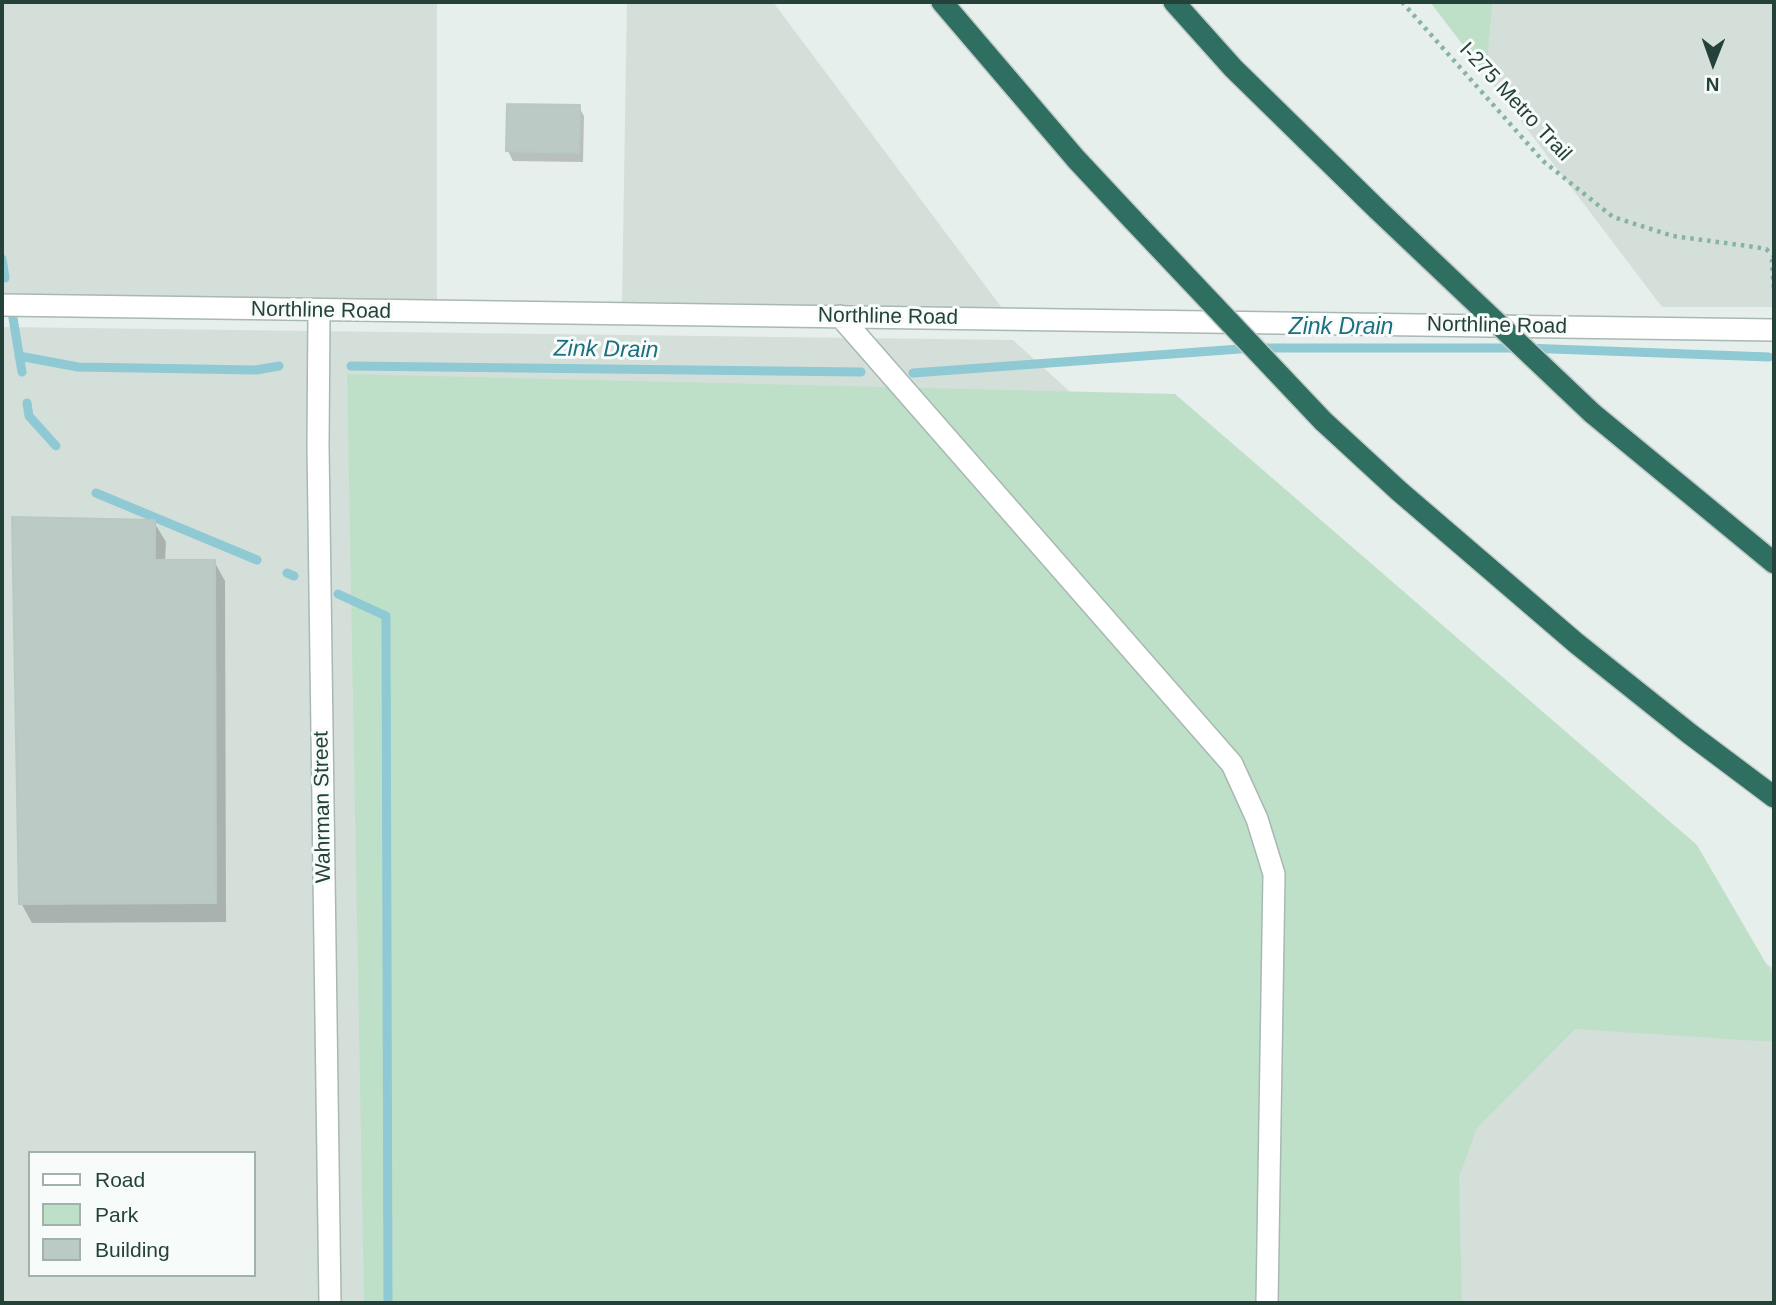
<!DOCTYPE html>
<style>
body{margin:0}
#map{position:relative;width:1776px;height:1305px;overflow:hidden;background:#e6efeb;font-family:Helvetica,sans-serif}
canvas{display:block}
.frame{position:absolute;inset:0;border:4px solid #24423a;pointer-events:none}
.legend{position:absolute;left:28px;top:1151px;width:228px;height:126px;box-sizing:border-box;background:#f7fbf9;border:2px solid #a3b1ad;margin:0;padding:9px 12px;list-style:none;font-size:21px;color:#24423a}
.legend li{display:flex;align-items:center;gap:14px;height:35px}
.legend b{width:35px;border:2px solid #a3b1ad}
.north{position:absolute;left:1678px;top:28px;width:70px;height:70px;-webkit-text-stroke:5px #f7fbf9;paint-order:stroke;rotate:181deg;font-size:19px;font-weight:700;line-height:28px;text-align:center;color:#24423a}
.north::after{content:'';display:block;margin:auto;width:24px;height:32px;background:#24423a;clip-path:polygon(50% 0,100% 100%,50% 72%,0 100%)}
</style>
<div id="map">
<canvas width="1776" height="1305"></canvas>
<div class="frame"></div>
<ul class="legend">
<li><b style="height:9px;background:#fff"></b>Road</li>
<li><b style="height:19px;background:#bfe0c8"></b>Park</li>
<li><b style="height:19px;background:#bbcac4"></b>Building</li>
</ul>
<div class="north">N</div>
</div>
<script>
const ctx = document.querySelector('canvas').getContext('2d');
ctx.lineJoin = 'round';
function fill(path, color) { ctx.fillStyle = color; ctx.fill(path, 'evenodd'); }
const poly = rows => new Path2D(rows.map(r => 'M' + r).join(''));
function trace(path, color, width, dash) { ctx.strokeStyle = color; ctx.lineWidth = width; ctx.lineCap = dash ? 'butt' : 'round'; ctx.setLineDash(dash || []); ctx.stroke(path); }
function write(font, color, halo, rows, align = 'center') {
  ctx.font = font + ' Helvetica,sans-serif'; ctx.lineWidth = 6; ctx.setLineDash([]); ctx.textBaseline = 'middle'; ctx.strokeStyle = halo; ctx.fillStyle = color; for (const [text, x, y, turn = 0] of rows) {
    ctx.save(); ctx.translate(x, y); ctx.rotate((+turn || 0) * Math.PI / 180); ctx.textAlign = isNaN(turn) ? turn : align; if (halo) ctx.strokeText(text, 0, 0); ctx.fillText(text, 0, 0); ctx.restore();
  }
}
const built = poly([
 [2,2,437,2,437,300,2,295],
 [627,2,773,2,1002,308,622,302],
 [1493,2,1774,2,1774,307,1662,307,1486,75],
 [2,327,1013,340,1122,439,1496,765,1774,969,1774,1303,2,1303],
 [30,1153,254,1153,254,1275,30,1275]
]);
const green = poly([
 [1430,2,1493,2,1486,75],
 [347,374,1175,394,1697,845,1774,977,1774,1042,1575,1029,1477,1128,1459,1177,1462,1303,364,1303]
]);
const shadow = poly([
 [579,107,584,116,583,162,513,161,508,151],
 [154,522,166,542,165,561,214,561,225,581,226,922,32,923,21,903]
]);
const stream = poly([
 [2,259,5,278],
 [11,306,22,372],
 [19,356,78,367,256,370,279,366],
 [351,366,861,372],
 [913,373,1253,348,1525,348,1769,357],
 [27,403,29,416,56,446],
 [96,493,257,560],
 [287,573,294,576],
 [338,594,386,616,388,1303]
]);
const building = poly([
 [507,104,580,105,579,153,506,151,507,104],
 [12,517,155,520,155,560,215,560,216,903,19,904,12,517]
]);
const path = poly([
 [1402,2,1543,161,1613,217,1673,236,1755,247,1766,249,1774,256],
 [1774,260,1772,261,1774,290]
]);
const minor = poly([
 [2,305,1774,330],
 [319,311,318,446,330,1303],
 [840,316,1232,764,1257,819,1274,874,1267,1303]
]);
const highway = poly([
 [942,2,1076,159,1133,220],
 [1174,2,1233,68,1378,210],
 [1592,413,1774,563],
 [1323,421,1399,491,1576,643,1690,734,1774,797]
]);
const highwayBridge = poly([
 [1378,210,1592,413],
 [1133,220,1323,421]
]);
const streetNames = [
 ["I-275 Metro Trail",1515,102,47],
 ["Northline Road",321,311,1],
 ["Northline Road",888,317,1],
 ["Northline Road",1497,326,1],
 ["Wahrman Street",323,807,-91]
];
const waterNames = [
 ["Zink Drain",1341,328],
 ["Zink Drain",606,350,1]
];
fill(built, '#d4dfda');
fill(green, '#bfe0c8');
fill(shadow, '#0003');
trace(stream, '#8ec9d4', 9);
fill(building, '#bbcac4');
trace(building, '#b8c9c2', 2);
trace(minor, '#a8b8b2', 24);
trace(highway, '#c2cac8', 24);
trace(path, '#86b3a5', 4.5, [3.5, 5]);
trace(minor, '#fff', 21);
trace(highway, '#2f6f62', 21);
trace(highwayBridge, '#c2cac8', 24, []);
trace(highwayBridge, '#2f6f62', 21);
write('21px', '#24423a', '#f7fbf9', streetNames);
write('italic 23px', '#1c6f80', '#f7fbf9', waterNames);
</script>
